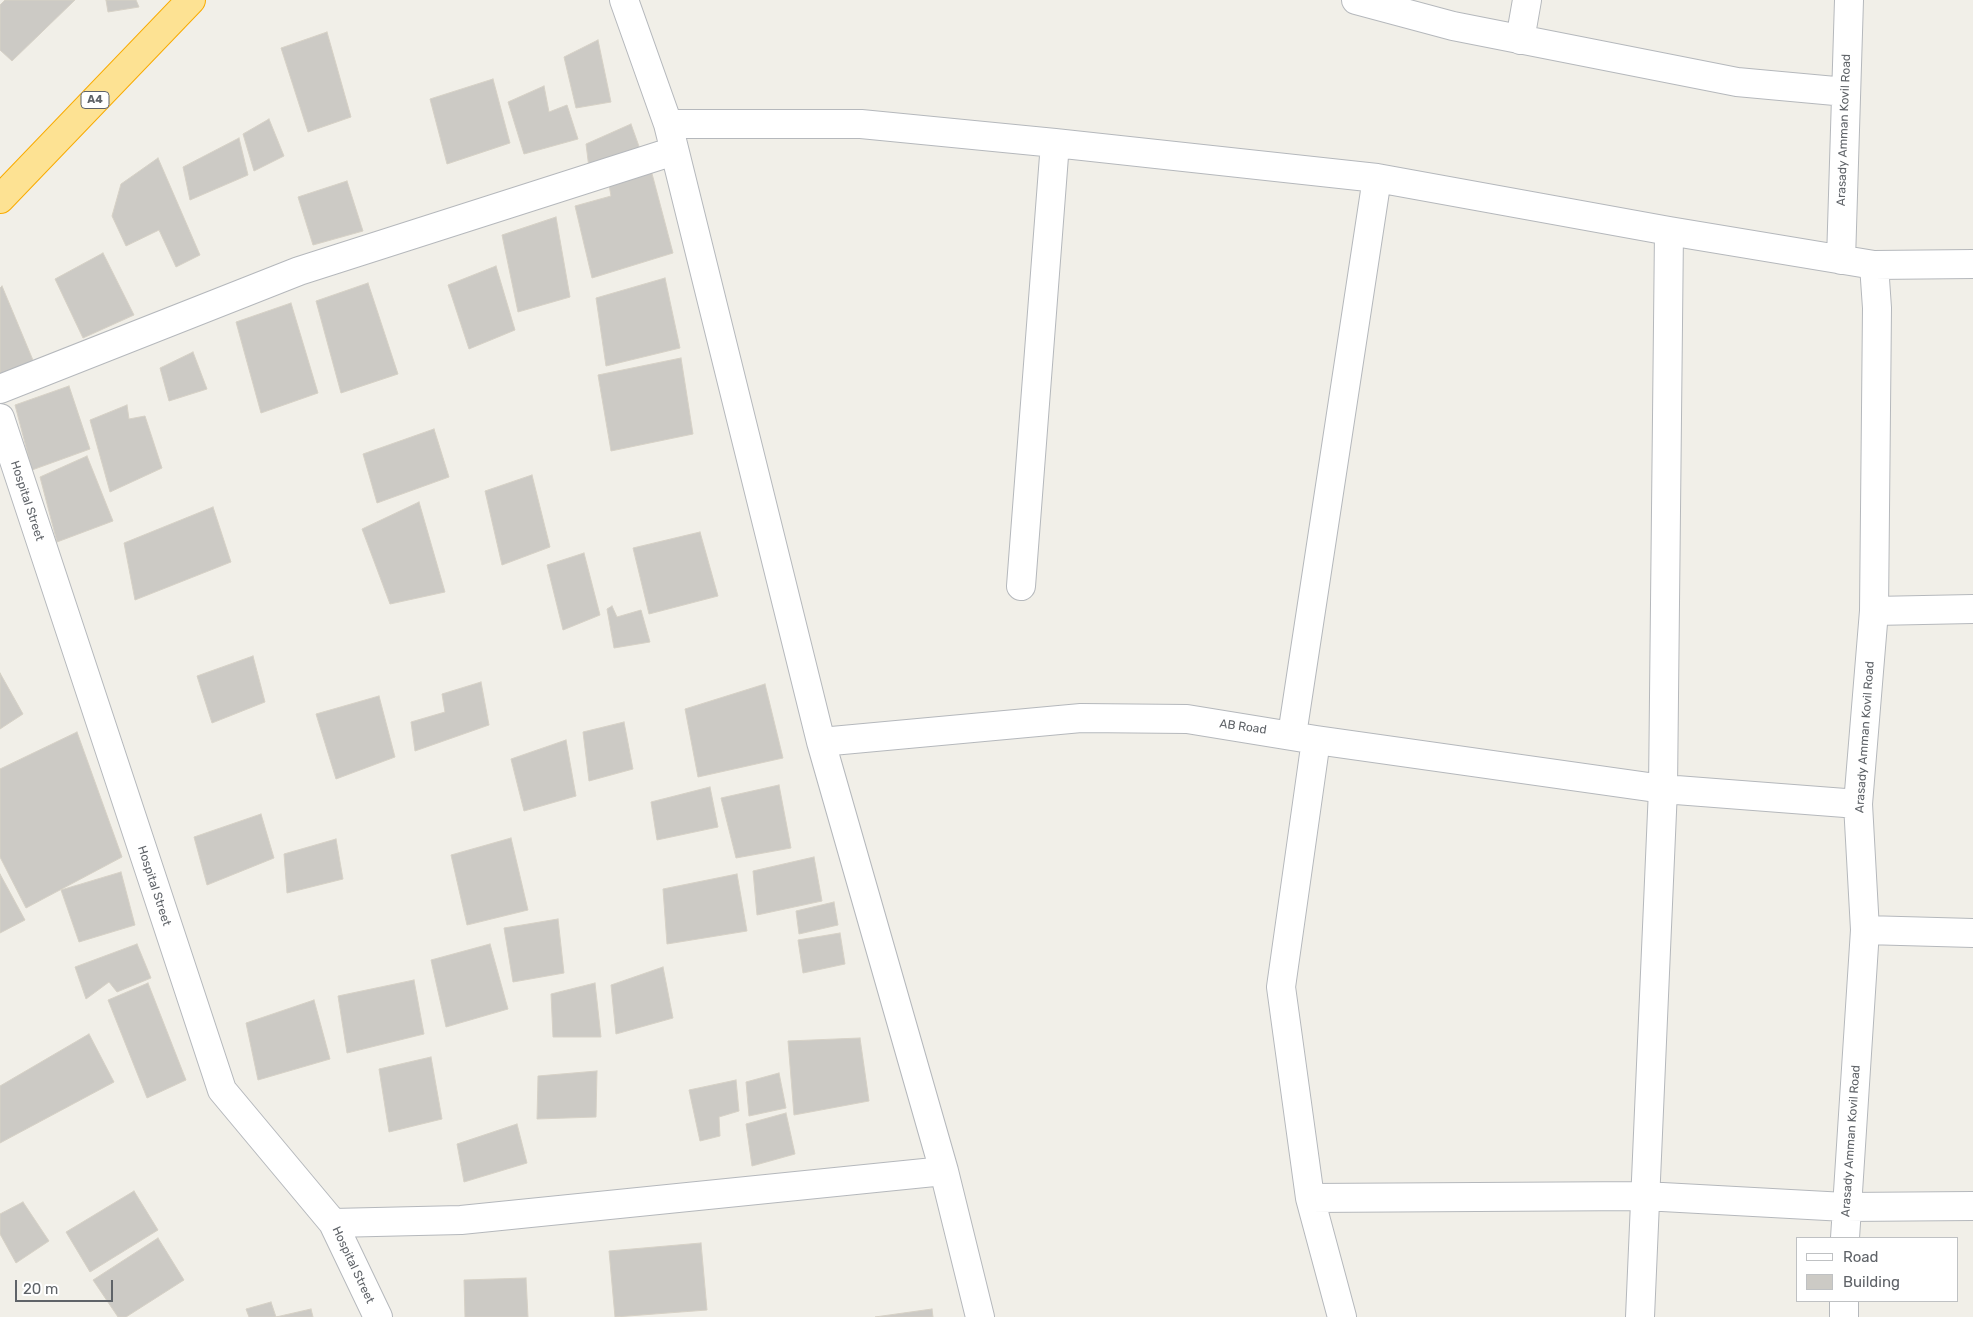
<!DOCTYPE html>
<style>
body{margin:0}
#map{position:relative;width:1973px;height:1317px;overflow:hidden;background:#f1efe8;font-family:Rubik,sans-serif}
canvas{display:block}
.legend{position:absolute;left:1796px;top:1237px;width:162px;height:65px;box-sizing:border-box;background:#fff;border:1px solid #bfc1c3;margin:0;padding:6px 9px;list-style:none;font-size:15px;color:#5f6368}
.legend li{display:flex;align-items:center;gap:10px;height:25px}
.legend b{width:25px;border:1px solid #bfc1c3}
.scale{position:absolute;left:15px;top:1280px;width:98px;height:22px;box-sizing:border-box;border:2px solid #5f6368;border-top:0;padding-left:6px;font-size:15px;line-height:18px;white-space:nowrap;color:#5f6368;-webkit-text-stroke:4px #fff;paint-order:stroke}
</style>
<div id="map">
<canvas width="1973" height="1317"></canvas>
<ul class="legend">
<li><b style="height:6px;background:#fff"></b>Road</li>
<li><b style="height:14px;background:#cccac5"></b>Building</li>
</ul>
<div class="scale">20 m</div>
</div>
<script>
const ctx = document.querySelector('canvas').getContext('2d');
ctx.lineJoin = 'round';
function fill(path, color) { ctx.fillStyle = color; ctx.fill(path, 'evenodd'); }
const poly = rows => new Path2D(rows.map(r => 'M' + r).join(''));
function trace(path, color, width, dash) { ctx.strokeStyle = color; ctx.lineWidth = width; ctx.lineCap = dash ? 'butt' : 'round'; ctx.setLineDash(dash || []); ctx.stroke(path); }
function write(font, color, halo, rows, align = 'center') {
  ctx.font = font + ' Rubik,sans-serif'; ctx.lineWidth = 5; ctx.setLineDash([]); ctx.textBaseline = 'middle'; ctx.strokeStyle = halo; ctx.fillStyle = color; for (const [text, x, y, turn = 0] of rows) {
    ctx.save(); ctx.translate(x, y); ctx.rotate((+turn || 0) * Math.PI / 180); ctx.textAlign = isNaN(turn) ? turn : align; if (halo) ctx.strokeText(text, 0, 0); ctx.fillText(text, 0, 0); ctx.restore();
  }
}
const building = poly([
 [5,0,75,0,12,61,0,50,0,5,5,0],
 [106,0,136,0,139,7,108,12,106,0],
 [327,32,351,117,308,132,281,48,327,32],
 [598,40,611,102,576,108,564,57,598,40],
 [493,79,510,143,447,164,430,99,493,79],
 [544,86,549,112,567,105,578,139,524,154,508,102,544,86],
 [269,119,284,156,254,171,243,134,269,119],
 [631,124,641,152,589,168,586,144,631,124],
 [239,138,248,175,190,200,183,167,239,138],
 [158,158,200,255,176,267,159,230,126,246,112,216,121,184,158,158],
 [650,166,673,253,592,278,575,206,611,196,608,179,650,166],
 [347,181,363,231,313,245,298,197,347,181],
 [556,217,570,297,518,312,502,235,556,217],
 [103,253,134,315,83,338,55,279,103,253],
 [496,266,515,330,469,349,448,285,496,266],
 [665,278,680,348,606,366,596,298,665,278],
 [368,283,398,374,341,393,316,301,368,283],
 [2,286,35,365,0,381,0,288,2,286],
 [291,303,318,393,261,413,236,322,291,303],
 [193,352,207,389,169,401,160,368,193,352],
 [681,358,693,434,611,451,598,375,681,358],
 [69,386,90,449,32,470,15,405,69,386],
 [127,405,129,419,145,416,162,468,110,492,90,420,127,405],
 [434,429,449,477,377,503,363,454,434,429],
 [87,456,113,521,57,542,40,477,87,456],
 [532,475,550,547,502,565,485,491,532,475],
 [419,502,445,592,390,604,362,529,419,502],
 [213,507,231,562,135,600,124,543,213,507],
 [700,532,718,596,649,614,633,548,700,532],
 [584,553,600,615,563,630,547,565,584,553],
 [612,606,617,617,641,610,650,642,614,648,607,609,612,606],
 [253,656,265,702,212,723,197,676,253,656],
 [0,673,23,714,0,729,0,673],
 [481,682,489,725,415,751,411,722,445,712,442,694,481,682],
 [765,684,783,758,698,777,685,709,765,684],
 [379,696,395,757,336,779,316,714,379,696],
 [624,722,633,769,589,781,583,732,624,722],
 [77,732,122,857,26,908,0,857,0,769,77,732],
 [566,740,576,796,524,811,511,759,566,740],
 [779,785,791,848,736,858,721,798,779,785],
 [710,787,718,827,657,840,651,802,710,787],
 [261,814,274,858,207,885,194,837,261,814],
 [511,838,528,910,467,925,451,855,511,838],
 [336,839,343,879,287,893,284,854,336,839],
 [814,857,822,901,757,915,753,871,814,857],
 [121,872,135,925,79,942,61,890,121,872],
 [0,874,25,920,0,933,0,874],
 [737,874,747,931,667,944,663,889,737,874],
 [834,902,838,925,799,934,796,911,834,902],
 [558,919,564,973,513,982,504,928,558,919],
 [840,933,845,964,803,973,798,940,840,933],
 [137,944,151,978,117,992,109,982,86,999,75,967,137,944],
 [490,944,508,1009,446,1027,431,960,490,944],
 [663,967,673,1018,616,1034,611,985,663,967],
 [414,980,424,1034,347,1053,338,996,414,980],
 [148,983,186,1080,147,1098,108,1000,148,983],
 [595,983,601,1037,553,1037,551,994,595,983],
 [314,1000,330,1059,258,1080,246,1023,314,1000],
 [89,1034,114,1082,0,1143,0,1086,89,1034],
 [860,1038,869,1101,794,1115,788,1041,860,1038],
 [431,1057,442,1119,389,1132,379,1069,431,1057],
 [597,1071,596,1117,537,1119,538,1076,597,1071],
 [779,1073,786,1108,749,1116,746,1082,779,1073],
 [736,1080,739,1111,719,1117,720,1136,700,1141,689,1090,736,1080],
 [786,1113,795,1154,752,1166,746,1124,786,1113],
 [517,1124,527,1163,464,1182,457,1144,517,1124],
 [134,1191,158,1230,90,1272,66,1232,134,1191],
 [23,1202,49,1241,16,1263,0,1234,0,1214,23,1202],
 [158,1238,184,1280,126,1317,118,1317,93,1280,158,1238],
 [701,1243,707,1310,615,1317,609,1251,701,1243],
 [526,1278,528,1317,465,1317,464,1280,526,1278],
 [271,1302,276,1317,249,1317,246,1309,271,1302],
 [311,1309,313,1317,276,1317,311,1309],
 [932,1309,933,1317,875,1317,932,1309]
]);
const street = poly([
 [624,0,668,124,821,742,944,1171,980,1317],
 [1356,0,1453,26,1737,82,1846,92],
 [1520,40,1527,0],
 [668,124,861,124,1055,143,1377,178,1669,231,1874,265,1973,264],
 [1841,260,1849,0],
 [0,389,299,271,674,151],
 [0,418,222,1090,333,1223,378,1317],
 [1021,586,1055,143],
 [1874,611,1973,609],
 [1292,735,1377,178],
 [1316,740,1281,987,1310,1198,1342,1317],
 [821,742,1081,718,1187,719,1316,740,1663,789,1858,804],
 [1865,930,1973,933],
 [1310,1198,1644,1196,1845,1207,1973,1206],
 [333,1223,461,1220,944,1171],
 [1845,1238,1865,930,1858,804,1874,611,1877,308,1874,265],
 [1640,1317,1663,789,1669,231],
 [1844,1317,1844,1301]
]);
const highway = poly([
 [0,199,191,0]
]);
const shields = [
 [95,100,28]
];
const shieldNames = [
 ["A4",95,100]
];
const streetNames = [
 ["Arasady Amman Kovil Road",1844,130,-88],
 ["Hospital Street",27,501,72],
 ["AB Road",1243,727,8],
 ["Arasady Amman Kovil Road",1865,737,-86],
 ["Hospital Street",154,886,72],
 ["Arasady Amman Kovil Road",1851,1141,-86],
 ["Hospital Street",353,1265,65]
];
fill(building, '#cccac5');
trace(building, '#d6d1c6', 1);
trace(street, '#b5b8bc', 30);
trace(highway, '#f9ab00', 30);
trace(street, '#fff', 28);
trace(highway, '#fde293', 28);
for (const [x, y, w] of shields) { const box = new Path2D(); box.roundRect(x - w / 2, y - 8.5, w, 17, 4); ctx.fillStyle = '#fff'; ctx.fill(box); trace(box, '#5f6368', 1); }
write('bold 11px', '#5f6368', null, shieldNames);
write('12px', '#5f6368', '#fff', streetNames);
</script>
